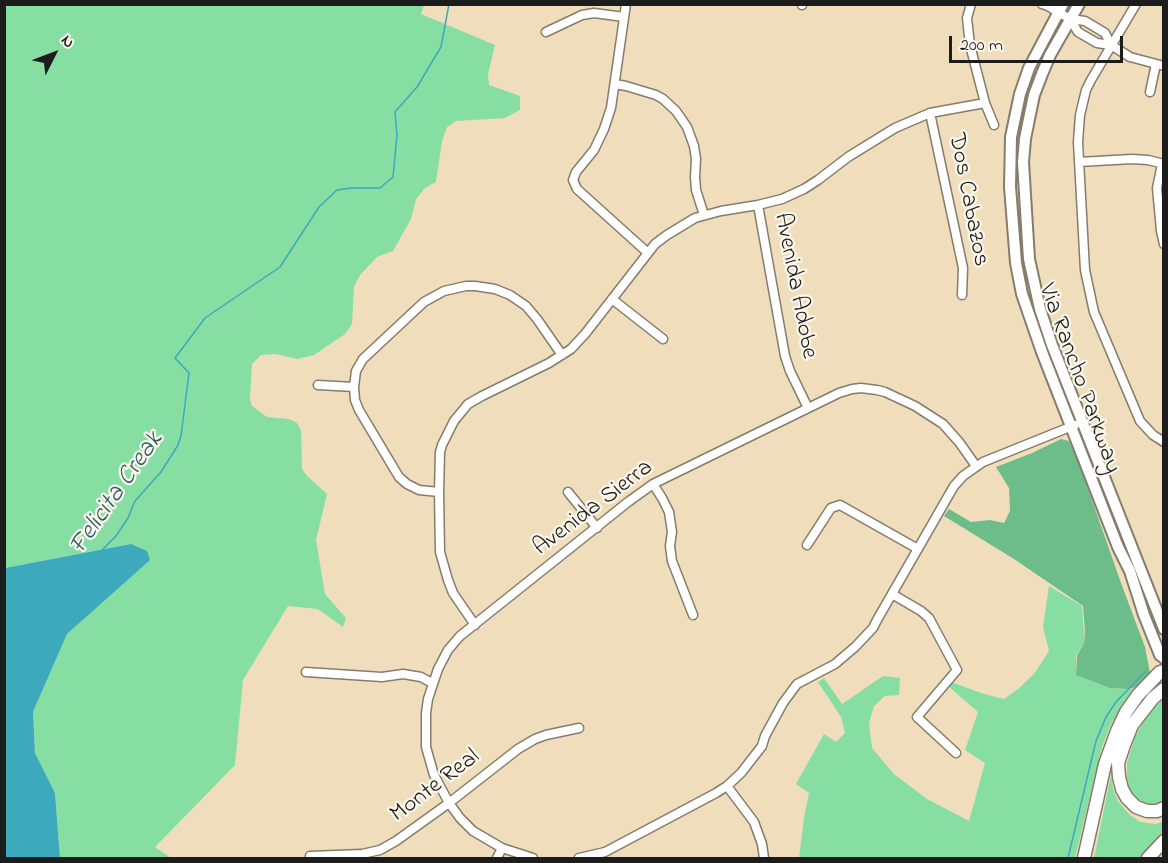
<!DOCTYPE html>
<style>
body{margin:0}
#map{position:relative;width:1168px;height:863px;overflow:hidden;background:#f0ddbc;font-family:"Indie Flower",sans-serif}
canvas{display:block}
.frame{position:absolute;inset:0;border:6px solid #1c1c1c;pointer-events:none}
.north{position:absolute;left:24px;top:24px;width:60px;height:60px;-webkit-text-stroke:4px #fbf7ec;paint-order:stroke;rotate:48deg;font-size:16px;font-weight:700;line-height:24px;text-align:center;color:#1c1c1c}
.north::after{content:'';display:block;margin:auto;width:21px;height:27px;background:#1c1c1c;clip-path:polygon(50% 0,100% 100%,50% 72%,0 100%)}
.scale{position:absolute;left:949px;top:36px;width:174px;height:27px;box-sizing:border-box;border:3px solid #1c1c1c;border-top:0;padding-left:8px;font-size:18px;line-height:21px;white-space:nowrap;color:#1c1c1c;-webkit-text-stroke:4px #fbf7ec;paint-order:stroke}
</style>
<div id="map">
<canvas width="1168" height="863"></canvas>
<div class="frame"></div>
<div class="north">N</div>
<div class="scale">200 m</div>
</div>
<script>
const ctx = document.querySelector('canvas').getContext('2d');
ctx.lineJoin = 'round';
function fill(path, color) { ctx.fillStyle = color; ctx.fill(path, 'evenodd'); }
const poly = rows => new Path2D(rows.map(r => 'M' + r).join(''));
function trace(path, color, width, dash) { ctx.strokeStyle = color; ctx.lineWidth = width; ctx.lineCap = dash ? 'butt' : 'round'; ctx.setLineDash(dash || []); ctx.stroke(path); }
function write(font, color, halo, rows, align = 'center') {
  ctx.font = font + ' "Indie Flower",sans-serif'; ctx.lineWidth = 4.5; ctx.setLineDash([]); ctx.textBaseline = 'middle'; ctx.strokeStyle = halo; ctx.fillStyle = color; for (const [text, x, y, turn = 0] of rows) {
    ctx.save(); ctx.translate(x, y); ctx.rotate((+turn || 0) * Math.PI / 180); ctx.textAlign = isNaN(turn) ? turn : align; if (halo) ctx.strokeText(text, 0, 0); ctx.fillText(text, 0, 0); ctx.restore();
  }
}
const green = poly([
 [5,5,424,5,421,14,495,45,488,74,489,85,520,96,520,110,505,118,456,121,447,127,442,141,436,182,425,188,416,199,411,219,393,251,377,257,360,275,354,287,352,324,345,334,314,355,297,359,276,354,261,355,252,364,250,399,252,406,267,417,289,419,297,423,301,430,302,469,307,476,327,494,316,540,325,594,346,618,343,627,318,609,288,606,243,680,235,765,155,847,171,858,60,858,55,793,35,753,33,712,67,634,149,560,131,544,5,568],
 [1049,586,1082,606,1084,631,1084,644,1076,655,1076,675,1111,688,1128,689,1137,688,1120,709,1110,726,1102,747,1075,858,799,858,804,818,809,793,796,784,824,734,836,742,845,733,841,717,818,682,824,678,842,704,883,676,900,678,899,695,885,696,874,706,869,723,872,748,894,774,927,799,969,821,985,763,965,750,978,712,947,685,951,682,984,694,1004,699,1018,689,1034,674,1049,651,1043,627],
 [1163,700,1163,799,1159,803,1147,804,1136,798,1129,788,1127,777,1127,763,1135,737,1142,724,1153,709,1160,702],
 [1111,775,1113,789,1118,801,1129,814,1140,822,1155,824,1163,822,1163,836,1144,858,1094,858]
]);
const forest = poly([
 [1061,439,1069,441,1078,460,1121,583,1145,647,1150,673,1147,678,1138,687,1127,689,1110,688,1076,675,1077,655,1084,644,1085,631,1083,606,1014,559,944,516,949,509,971,522,990,520,1004,523,1010,511,1009,488,996,467,1032,453]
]);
const water = poly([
 [131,544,147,551,150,560,67,634,33,712,35,753,55,793,60,858,5,858,5,568]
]);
const stream = poly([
 [102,550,116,536,128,518,135,501,161,472,178,445,181,436,189,373,175,358,205,318,280,267,319,207,337,190,351,188,380,188,393,177,397,135,395,112,417,87,441,47,449,4],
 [1068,858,1096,741,1106,717,1116,702,1145,672]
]);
const minor = poly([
 [626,4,611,108,604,129,594,150,576,172,573,180,577,189,648,253],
 [971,4,967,18,970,45,985,103,994,125],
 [1042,4,1048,6,1070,19,1085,21,1105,33,1111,45],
 [1136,4,1091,80,1086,90,1080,115,1078,142,1085,270,1094,312,1140,421,1153,435,1164,442],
 [802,5,802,4],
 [1070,19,1078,32,1097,43,1111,45,1130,57,1164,66],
 [546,32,582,15,594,13,624,17],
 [615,84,626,86,656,95,663,99,676,111,687,127,694,146,696,159,695,177,696,190,704,215],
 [1150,92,1156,64],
 [930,113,963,268,962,295],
 [1079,162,1132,159,1148,160,1164,164],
 [1162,164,1157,188,1161,231,1164,244],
 [758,205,785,356,790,371,808,408],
 [612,299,663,339],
 [318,385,354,387],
 [653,484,662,498,669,512,672,532,670,546,672,561,693,615],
 [439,492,419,490,407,484,399,477,359,410,355,400,354,387,356,371,363,359,424,302,444,291,466,286,475,286,495,289,510,295,526,306,537,319,562,355],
 [568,492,597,528],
 [807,545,831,508,840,505,918,549],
 [892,594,921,611,929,618,957,670,917,717,956,753],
 [475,625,453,593,448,580,440,552,439,492,440,452,442,445,454,421,468,404,482,396,549,363,571,349,585,334,655,244,667,235,695,218,721,211,758,205,782,199,804,189,818,180,848,157,895,128,930,113,985,103],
 [306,672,382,677,403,674,421,677,432,683],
 [727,786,754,822,762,844,764,858],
 [310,856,362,854,380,850,396,841,449,803,518,749,535,739,546,735,579,728],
 [497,858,502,848],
 [533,858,502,848,473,831,460,818,449,803,434,775,426,747,426,713,428,699,438,669,448,650,460,636,628,502,653,484,839,393,852,389,861,388,877,390,885,392,915,406,943,424,959,442,976,466],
 [579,858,605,852,716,793,727,786,741,773,762,746,765,736,783,703,797,684,835,664,855,647,873,628,877,620,954,486,963,476,983,462,1075,425]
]);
const major = poly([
 [1063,4,1029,68,1020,94,1011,137,1010,187,1016,263,1022,294,1042,352,1118,547,1130,571,1144,615,1160,655,1164,658],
 [1079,4,1050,55,1042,74,1034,95,1029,119,1025,139,1023,162,1029,259,1040,309,1052,345,1164,629]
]);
const highway = poly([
 [1164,689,1153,698,1132,725,1124,745,1118,763,1119,777,1122,789,1127,798,1136,807,1147,811,1157,811,1164,808],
 [1084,858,1105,764,1117,731,1126,712,1138,695,1160,672,1164,671],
 [1148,858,1164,841]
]);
const streetNames = [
 ["Dos Cabazos",967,200,79],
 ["Avenida Adobe",794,286,79],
 ["Via Rancho Parkway",1078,379,70],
 ["Avenida Sierra",594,509,-37],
 ["Monte Real",436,787,-37]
];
const waterNames = [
 ["Felicita Creak",118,494,-55]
];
fill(green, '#86dea3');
fill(forest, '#6cbd89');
fill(water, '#3da9bd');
trace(stream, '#3da9bd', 1.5);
trace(minor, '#867c6c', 11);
trace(major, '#867c6c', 14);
trace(highway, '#867c6c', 15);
trace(minor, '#fff', 8);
trace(major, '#fff', 10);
trace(highway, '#fff', 12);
write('24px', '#1c1c1c', '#fbf7ec', streetNames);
write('italic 26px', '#2b5b64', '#fbf7ec', waterNames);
</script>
